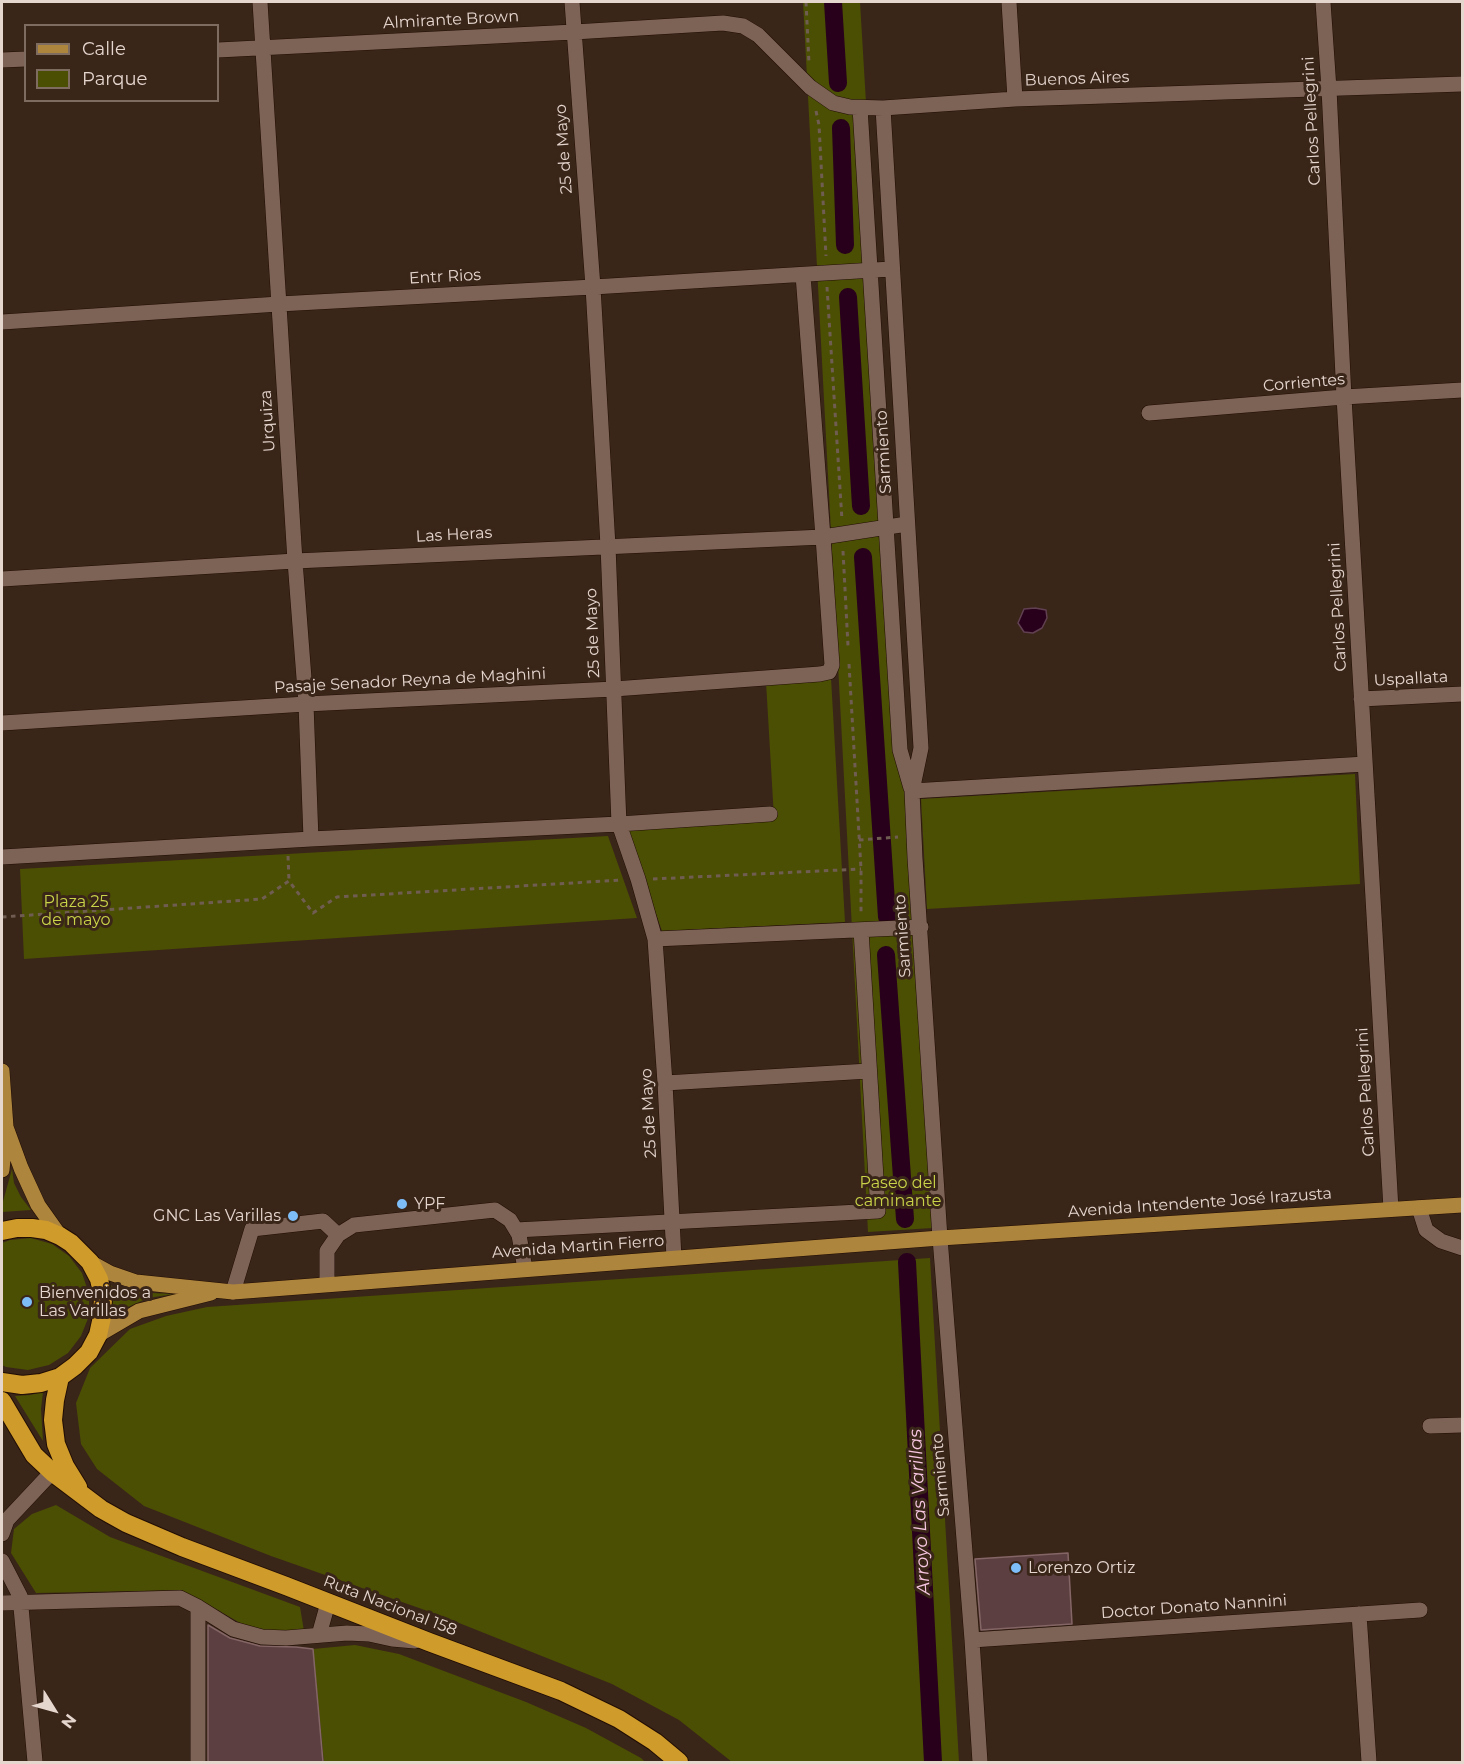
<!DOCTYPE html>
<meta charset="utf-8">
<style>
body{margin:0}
#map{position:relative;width:1464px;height:1764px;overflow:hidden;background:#3a2519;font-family:Montserrat,sans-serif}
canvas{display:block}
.frame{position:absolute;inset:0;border:3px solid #e5d6ce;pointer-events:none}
.legend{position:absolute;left:24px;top:24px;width:195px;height:78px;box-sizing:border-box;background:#3a2519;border:2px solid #7e6c61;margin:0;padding:8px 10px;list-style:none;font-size:18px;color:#e5d6ce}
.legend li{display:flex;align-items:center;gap:12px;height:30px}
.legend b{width:30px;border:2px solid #7e6c61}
.north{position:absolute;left:24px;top:1680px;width:60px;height:60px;-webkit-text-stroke:4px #3a2519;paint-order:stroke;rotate:127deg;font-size:16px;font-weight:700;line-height:24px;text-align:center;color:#e5d6ce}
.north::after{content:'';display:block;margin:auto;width:21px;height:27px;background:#e5d6ce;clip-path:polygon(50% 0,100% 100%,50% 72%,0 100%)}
</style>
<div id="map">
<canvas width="1464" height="1764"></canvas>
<div class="frame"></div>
<ul class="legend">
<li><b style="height:8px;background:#ae853c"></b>Calle</li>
<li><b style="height:16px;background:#4b4f03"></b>Parque</li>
</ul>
<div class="north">N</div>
</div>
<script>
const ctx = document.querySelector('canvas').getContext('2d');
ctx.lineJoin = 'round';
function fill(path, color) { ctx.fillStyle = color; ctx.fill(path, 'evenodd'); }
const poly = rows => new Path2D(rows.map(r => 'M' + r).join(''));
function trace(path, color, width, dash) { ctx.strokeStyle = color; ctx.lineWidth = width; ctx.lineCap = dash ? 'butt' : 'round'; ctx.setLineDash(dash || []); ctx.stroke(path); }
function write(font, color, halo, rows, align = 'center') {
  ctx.font = font + ' Montserrat,sans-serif'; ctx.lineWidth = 6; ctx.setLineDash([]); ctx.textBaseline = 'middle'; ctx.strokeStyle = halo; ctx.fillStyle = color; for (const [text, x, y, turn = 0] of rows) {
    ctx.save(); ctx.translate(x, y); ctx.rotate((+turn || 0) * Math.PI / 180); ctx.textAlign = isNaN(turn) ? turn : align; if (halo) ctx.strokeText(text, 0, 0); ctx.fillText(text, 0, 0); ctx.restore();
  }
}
const green = poly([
 [803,2,860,2,933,1228,868,1232],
 [831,678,845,922,662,931,626,829,774,818,766,682],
 [1355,774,1360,884,927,909,921,799],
 [608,836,637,918,24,959,20,869],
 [12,1169,14,1183,21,1197,31,1210,2,1212,2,1205],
 [31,1238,52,1244,69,1256,82,1273,89,1294,89,1316,81,1336,68,1353,49,1365,28,1370,6,1367,2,1365,2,1243,10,1240],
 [930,1258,959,1762,732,1762,679,1720,612,1684,439,1615,271,1556,144,1506,97,1469,81,1444,76,1403,90,1368,130,1329,166,1316,207,1307],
 [107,1284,127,1292,174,1294,148,1298,128,1307,109,1322],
 [43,1392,41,1409,43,1441,15,1396,30,1395],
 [56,1505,110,1537,300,1607,304,1631,276,1633,247,1627,211,1606,194,1599,182,1590,36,1593,11,1553,14,1529,32,1514],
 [355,1645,399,1654,526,1702,586,1728,641,1758,645,1762,324,1762,313,1649]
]);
const water = poly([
 [1035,608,1046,610,1047,618,1042,628,1033,633,1024,632,1018,623,1024,609,1035,608]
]);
const canal = poly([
 [833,2,838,83],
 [841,128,845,245],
 [848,297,861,506],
 [863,557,887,917],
 [886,955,905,1219],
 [907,1262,933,1762]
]);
const building = poly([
 [1068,1553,1072,1624,981,1630,975,1559,1068,1553],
 [208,1625,230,1638,260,1646,296,1647,313,1649,323,1762,208,1762,208,1625]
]);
const path = poly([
 [806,2,809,63],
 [816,111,819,125,826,256],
 [827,287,842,520],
 [843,551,848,646],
 [849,664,861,869,861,915],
 [859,840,898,837],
 [288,856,289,881],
 [653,879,861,869],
 [2,917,262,899,289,881,313,913,337,897,622,880]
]);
const minor = poly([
 [260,2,295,561,306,704,311,839],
 [572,2,593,287,608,546,619,824,638,879,655,939,665,1083,674,1258],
 [1009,2,1015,99],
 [1323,2,1329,89,1344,397,1391,1209],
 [218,50,574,32,723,23,743,26,758,35,810,87,833,103,850,107,883,108,1015,99,1462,84],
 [2,60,26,59],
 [860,108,900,750,911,788],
 [883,108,921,748,912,791,915,858,940,1238,972,1640,980,1762],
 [2,322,279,304,593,287,891,269],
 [1149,413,1344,397,1462,390],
 [2,579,295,561,823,537,907,524],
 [1361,699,1462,694],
 [2,723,306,704,614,689,820,674,829,672,832,665,823,537,803,275],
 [912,791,1365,764],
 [2,857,311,839,619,824,770,814],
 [655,939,921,927],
 [665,1083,869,1071],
 [1419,1208,1426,1230,1441,1241,1462,1248],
 [516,1230,878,1211,861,930],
 [327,1284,327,1251,338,1235,354,1225,495,1210,510,1220,519,1235,525,1269],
 [233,1292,252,1229,323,1221,338,1235],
 [1430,1426,1462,1425],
 [2,1534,7,1520,52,1472],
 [2,1561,20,1596,35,1762],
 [2,1603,180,1598,198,1607,198,1762],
 [198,1607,233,1629,262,1637,286,1638,347,1633,369,1634,392,1639,415,1641],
 [1359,1614,1369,1762],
 [319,1635,328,1603],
 [972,1640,1420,1610]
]);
const major = poly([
 [2,1071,6,1127,2,1170],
 [6,1127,21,1168,38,1205,60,1236],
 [90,1262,110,1273,136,1282,233,1292,940,1238,1462,1205],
 [98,1335,139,1311,211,1293]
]);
const highway = poly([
 [2,1231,17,1228,32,1228,46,1230,60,1236,71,1243,90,1262,99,1279,103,1298,102,1317,98,1335,89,1352,75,1366,60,1377,41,1383,22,1385,2,1382],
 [60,1377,55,1400,53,1420,56,1444,65,1466,78,1487],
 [2,1401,34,1455,52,1472,101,1509,126,1523,182,1547,286,1586,429,1642,561,1691,619,1719,655,1742,679,1762]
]);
const markers = [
 [402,1204,6,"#7dbef9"],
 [293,1216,6,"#7dbef9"],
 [27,1302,6,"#7dbef9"],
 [1016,1568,6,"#7dbef9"]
];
const streetNames = [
 ["Almirante Brown",451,20,-3],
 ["Buenos Aires",1077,79,-2],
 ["Carlos Pellegrini",1312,121,-93],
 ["25 de Mayo",564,149,-94],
 ["Entr Rios",445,277,-3],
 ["Corrientes",1304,383,-5],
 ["Urquiza",268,421,-94],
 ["Sarmiento",884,452,-93],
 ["Las Heras",454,535,-3],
 ["Carlos Pellegrini",1338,607,-93],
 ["25 de Mayo",593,633,-92],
 ["Uspallata",1411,679,-3],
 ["Pasaje Senador Reyna de Maghini",410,681,-3],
 ["Sarmiento",903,936,-94],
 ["Carlos Pellegrini",1366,1092,-93],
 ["25 de Mayo",649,1113,-93],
 ["Avenida Intendente José Irazusta",1200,1203,-4],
 ["Avenida Martin Fierro",578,1247,-4],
 ["Sarmiento",941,1475,-95],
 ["Ruta Nacional 158",390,1606,21],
 ["Doctor Donato Nannini",1194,1607,-4]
];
const parkNames = [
 ["Plaza 25",76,902],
 ["de mayo",76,920],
 ["Paseo del",898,1183],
 ["caminante",898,1201]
];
const poiNames = [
 ["YPF",414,1204],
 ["GNC Las Varillas",281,1216,"right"],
 ["Bienvenidos a",39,1293],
 ["Las Varillas",39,1311],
 ["Lorenzo Ortiz",1028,1568]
];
const waterNames = [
 ["Arroyo Las Varillas",920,1512,-93]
];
fill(green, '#4b4f03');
fill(water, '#28001b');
trace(water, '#614051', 1.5);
trace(canal, '#28001b', 18);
fill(building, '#5c4041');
trace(building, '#856667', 1.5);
trace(minor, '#210d03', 16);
trace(major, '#210d03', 16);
trace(highway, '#210d03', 20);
trace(path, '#705d52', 3, [4.5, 4.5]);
trace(minor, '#7d6356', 15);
trace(major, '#ae853c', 15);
trace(highway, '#cf9b2b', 18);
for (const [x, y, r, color] of markers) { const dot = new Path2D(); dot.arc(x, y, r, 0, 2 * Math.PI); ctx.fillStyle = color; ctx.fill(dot); trace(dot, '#3a2519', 2); }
write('16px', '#e5d6ce', '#3a2519', streetNames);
write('16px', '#c9d448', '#3a2519', parkNames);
write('16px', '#e5d6ce', '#3a2519', poiNames, 'left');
write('italic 18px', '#f8c8e3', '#3a2519', waterNames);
</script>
